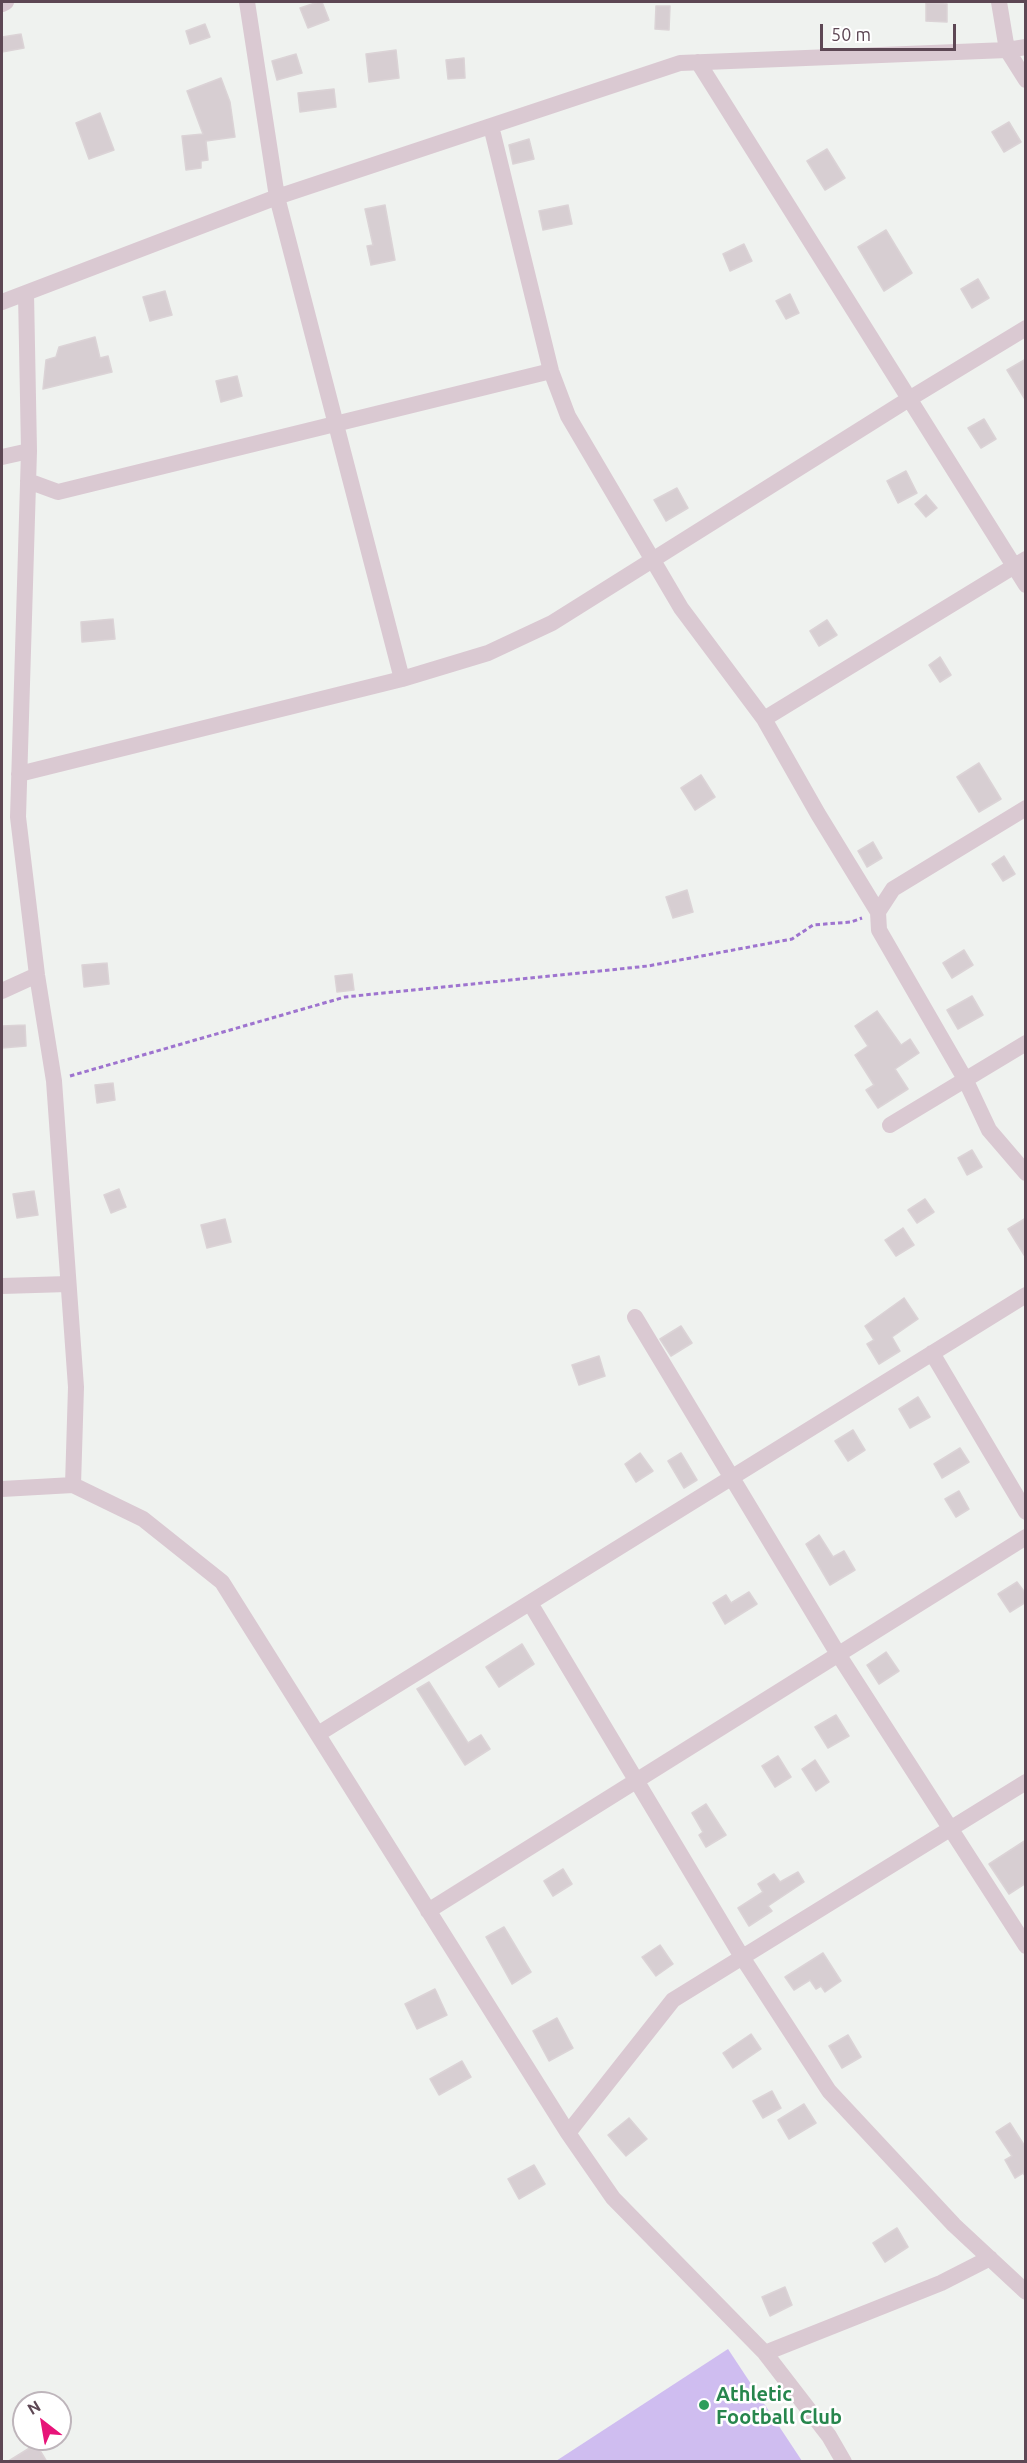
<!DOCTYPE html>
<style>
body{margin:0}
#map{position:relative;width:1027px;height:2463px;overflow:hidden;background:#eff2ef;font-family:Ubuntu,sans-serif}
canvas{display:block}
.frame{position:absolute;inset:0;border:3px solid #5d4754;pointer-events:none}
.north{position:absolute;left:12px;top:2391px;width:60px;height:60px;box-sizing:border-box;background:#fff;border:2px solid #beb5bb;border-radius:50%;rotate:329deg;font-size:16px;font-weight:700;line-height:24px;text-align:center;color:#5d4754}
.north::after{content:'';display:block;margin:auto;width:21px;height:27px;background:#e71479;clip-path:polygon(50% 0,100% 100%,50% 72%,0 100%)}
.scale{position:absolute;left:820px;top:24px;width:136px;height:27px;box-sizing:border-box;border:3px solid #5d4754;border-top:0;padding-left:8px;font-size:18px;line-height:21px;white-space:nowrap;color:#5d4754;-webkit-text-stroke:4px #fff;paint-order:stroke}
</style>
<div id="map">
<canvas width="1027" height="2463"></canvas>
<div class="frame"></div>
<div class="north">N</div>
<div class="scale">50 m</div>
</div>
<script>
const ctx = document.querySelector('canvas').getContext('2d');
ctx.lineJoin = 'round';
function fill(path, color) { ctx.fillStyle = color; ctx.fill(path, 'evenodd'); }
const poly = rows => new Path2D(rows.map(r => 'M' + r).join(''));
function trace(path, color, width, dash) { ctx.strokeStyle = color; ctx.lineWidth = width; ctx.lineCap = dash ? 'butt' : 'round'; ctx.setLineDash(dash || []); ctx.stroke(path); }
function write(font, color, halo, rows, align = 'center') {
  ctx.font = font + ' Ubuntu,sans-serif'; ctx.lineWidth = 5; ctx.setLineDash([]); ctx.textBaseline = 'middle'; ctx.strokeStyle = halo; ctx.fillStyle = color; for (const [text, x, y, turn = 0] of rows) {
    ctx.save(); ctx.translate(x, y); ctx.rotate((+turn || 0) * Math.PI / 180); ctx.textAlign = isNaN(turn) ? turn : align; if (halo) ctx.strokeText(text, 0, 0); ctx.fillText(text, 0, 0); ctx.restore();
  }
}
const green = poly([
 [728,2349,802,2461,556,2461]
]);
const building = poly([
 [318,2,322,2,329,20,308,28,300,8,318,2],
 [926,3,947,4,947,22,926,21,926,3],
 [656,6,670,6,669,30,655,29,656,6],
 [205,24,210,37,190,44,186,31,205,24],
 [21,34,24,48,2,52,2,37,21,34],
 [396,50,399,78,369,82,366,54,396,50],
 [296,54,302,73,277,80,272,61,296,54],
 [464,58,465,78,448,79,446,60,464,58],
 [221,78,230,102,235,137,206,141,208,160,201,161,201,168,186,170,182,136,203,134,187,91,221,78],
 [334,89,336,107,300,112,298,93,334,89],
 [100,113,114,150,89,159,76,123,100,113],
 [1009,122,1021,142,1004,152,992,132,1009,122],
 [529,139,534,159,513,164,509,145,529,139],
 [827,149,845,178,825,190,807,161,827,149],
 [385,205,395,260,371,265,367,246,373,245,365,209,385,205],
 [568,205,572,224,543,230,539,211,568,205],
 [886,230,912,273,884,291,858,247,886,230],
 [744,244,752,261,730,271,723,254,744,244],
 [978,279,989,298,972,308,961,289,978,279],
 [165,291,172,315,150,321,143,297,165,291],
 [790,294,799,313,786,319,776,301,790,294],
 [95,337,100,358,108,356,112,372,43,389,46,360,56,357,59,347,95,337],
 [1026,359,1026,401,1007,370,1026,359],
 [237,376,242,396,221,402,216,381,237,376],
 [984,419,996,439,981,448,968,428,984,419],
 [906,471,917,493,898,503,887,481,906,471],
 [677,488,688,508,666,521,654,500,677,488],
 [926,495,937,508,926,517,915,504,926,495],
 [113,619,115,639,82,642,81,622,113,619],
 [827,620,837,635,819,646,810,631,827,620],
 [940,657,951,675,940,682,929,665,940,657],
 [979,763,1001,799,979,812,957,777,979,763],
 [701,775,715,797,695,810,681,788,701,775],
 [873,842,882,858,867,867,858,851,873,842],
 [1004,856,1015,874,1003,881,992,864,1004,856],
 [687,890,693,912,673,918,666,897,687,890],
 [964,950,973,965,952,978,943,963,964,950],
 [107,963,109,984,84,987,82,965,107,963],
 [352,974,354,990,337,992,335,976,352,974],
 [972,996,983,1015,958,1029,947,1010,972,996],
 [877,1011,901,1045,910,1039,919,1053,895,1069,908,1089,878,1108,866,1090,874,1085,855,1055,868,1046,855,1026,877,1011],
 [25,1025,26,1046,2,1048,2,1026,25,1025],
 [113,1083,115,1100,97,1103,95,1085,113,1083],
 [972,1150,982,1167,967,1175,958,1158,972,1150],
 [119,1189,126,1207,111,1213,104,1195,119,1189],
 [34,1191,38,1215,17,1218,13,1194,34,1191],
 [925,1199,934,1212,917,1223,908,1210,925,1199],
 [1026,1218,1026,1258,1008,1229,1026,1218],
 [225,1219,231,1242,207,1248,201,1225,225,1219],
 [903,1228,914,1245,896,1256,885,1240,903,1228],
 [904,1298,918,1319,892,1337,900,1351,879,1364,867,1344,874,1340,865,1326,904,1298],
 [681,1326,692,1343,671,1356,660,1339,681,1326],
 [599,1356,605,1376,579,1385,572,1365,599,1356],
 [918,1397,930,1417,910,1428,899,1409,918,1397],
 [853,1430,865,1450,848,1461,835,1441,853,1430],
 [960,1448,969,1462,942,1478,934,1464,960,1448],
 [640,1453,653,1471,636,1482,625,1464,640,1453],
 [681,1453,697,1480,684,1488,668,1461,681,1453],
 [959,1491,969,1509,956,1517,945,1499,959,1491],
 [819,1535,833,1557,844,1551,855,1570,830,1585,806,1544,819,1535],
 [1017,1582,1026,1594,1026,1602,1010,1612,998,1594,1017,1582],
 [749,1592,757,1604,725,1624,713,1603,726,1595,731,1603,749,1592],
 [522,1644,534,1664,499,1687,486,1667,522,1644],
 [886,1652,899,1671,879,1684,867,1665,886,1652],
 [429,1682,468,1743,481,1735,490,1749,465,1765,417,1689,429,1682],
 [836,1715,849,1736,828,1748,815,1727,836,1715],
 [778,1756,791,1777,775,1787,762,1766,778,1756],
 [815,1760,829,1782,816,1791,802,1769,815,1760],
 [706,1804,726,1835,706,1847,699,1835,703,1832,692,1813,706,1804],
 [1026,1840,1026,1883,1009,1894,989,1864,1026,1840],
 [563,1869,572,1884,553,1896,544,1881,563,1869],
 [798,1872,804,1882,768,1906,772,1911,749,1926,738,1908,763,1892,758,1884,774,1874,780,1882,798,1872],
 [504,1927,531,1972,512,1984,486,1937,504,1927],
 [660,1945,673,1964,656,1976,642,1957,660,1945],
 [823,1953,841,1981,825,1992,821,1986,816,1989,810,1980,794,1990,785,1977,823,1953],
 [435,1989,447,2015,417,2029,405,2004,435,1989],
 [557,2018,573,2048,549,2061,533,2031,557,2018],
 [751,2034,761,2049,733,2068,723,2053,751,2034],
 [848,2035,861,2057,842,2068,829,2046,848,2035],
 [462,2061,471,2077,439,2095,430,2079,462,2061],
 [772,2091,781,2108,763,2118,753,2101,772,2091],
 [804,2104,816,2123,789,2139,778,2120,804,2104],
 [629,2118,647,2139,626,2156,608,2135,629,2118],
 [1010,2123,1026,2148,1026,2177,1023,2173,1015,2178,1005,2160,1012,2156,996,2132,1010,2123],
 [534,2165,545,2184,519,2199,508,2179,534,2165],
 [897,2228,908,2247,885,2262,873,2243,897,2228],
 [785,2287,792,2305,770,2316,762,2297,785,2287],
 [36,2444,47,2462,7,2462,36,2444]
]);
const path = poly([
 [70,1076,345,997,648,966,792,939,813,925,851,922,862,918]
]);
const minor = poly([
 [247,2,277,197,402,679],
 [999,2,1007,50,1026,80],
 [2,4,6,2],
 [698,62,1026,585],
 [491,126,551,371,568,416,681,608,764,719,818,814,878,912],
 [26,293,29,451,18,817,37,975,54,1081,76,1387,73,1485],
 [2,302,277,197,680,63,1007,50,1026,47],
 [2,457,29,451],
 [28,481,58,492,551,371],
 [764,719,1026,559],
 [19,774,402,679,488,653,552,623,909,399,1026,328],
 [1026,808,893,889,878,912,879,930,965,1079,989,1130,1026,1173],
 [2,991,37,975],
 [890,1125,1026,1043],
 [2,1286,68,1284],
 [635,1317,838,1654,1026,1946],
 [932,1353,1026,1512],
 [2,1489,73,1485,143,1519,222,1582,568,2133,613,2198,765,2353,829,2436,844,2462],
 [530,1603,742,1957,829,2091,954,2225,1026,2292],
 [318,1734,1026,1295],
 [428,1911,1026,1537],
 [568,2133,673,2000,1026,1782],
 [765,2353,941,2283,990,2258]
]);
const markers = [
 [704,2405,6,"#2e9e5b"]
];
const leisureNames = [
 ["Athletic",716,2394],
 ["Football Club",716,2417]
];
fill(green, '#cfbdf0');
fill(building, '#d7ced2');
trace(building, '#dbd3d6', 1.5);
trace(path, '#9e74cf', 3, [4.5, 3]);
trace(minor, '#dac9d2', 16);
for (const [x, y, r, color] of markers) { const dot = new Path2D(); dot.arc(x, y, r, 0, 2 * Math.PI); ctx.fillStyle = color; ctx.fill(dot); trace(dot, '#fff', 2); }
write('bold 20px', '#27864d', '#fff', leisureNames, 'left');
</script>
